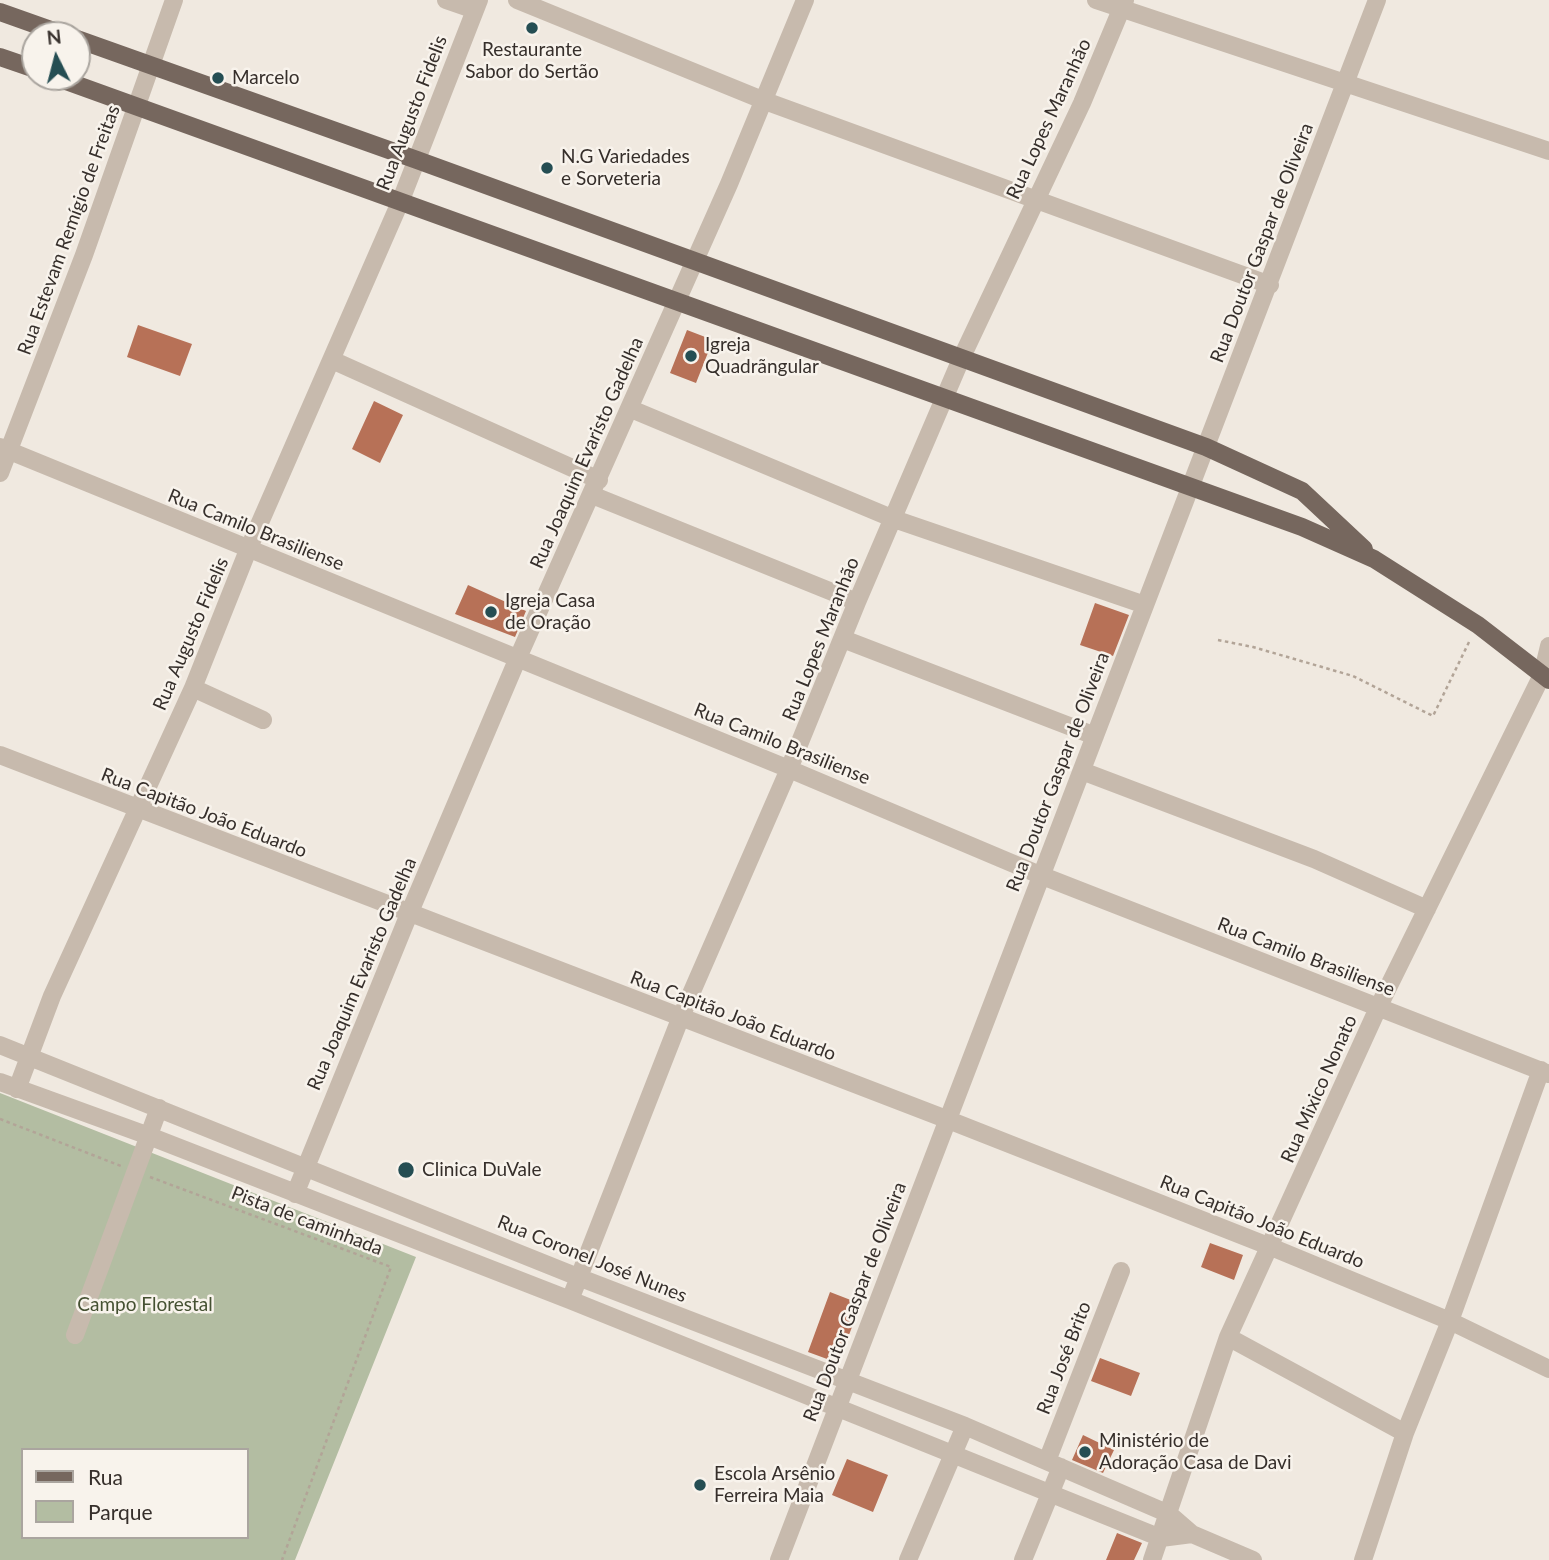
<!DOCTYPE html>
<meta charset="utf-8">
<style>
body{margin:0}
#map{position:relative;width:1549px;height:1560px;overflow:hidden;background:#f0e9e0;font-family:Lato,sans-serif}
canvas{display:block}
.legend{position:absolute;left:21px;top:1448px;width:228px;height:91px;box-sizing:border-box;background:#f8f3ec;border:2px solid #aaa59f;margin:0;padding:9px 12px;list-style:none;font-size:21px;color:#362f2b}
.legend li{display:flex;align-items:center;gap:14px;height:35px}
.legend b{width:35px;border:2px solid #aaa59f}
.north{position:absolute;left:21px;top:21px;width:70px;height:70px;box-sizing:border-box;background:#f8f3ec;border:2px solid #aaa59f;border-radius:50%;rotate:354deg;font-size:19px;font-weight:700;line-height:28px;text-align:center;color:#362f2b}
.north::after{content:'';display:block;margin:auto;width:24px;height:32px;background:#254e53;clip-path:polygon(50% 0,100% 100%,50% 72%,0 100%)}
</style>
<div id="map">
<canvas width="1549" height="1560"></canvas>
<ul class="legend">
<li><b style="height:9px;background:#76675e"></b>Rua</li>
<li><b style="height:19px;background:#b3bda2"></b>Parque</li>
</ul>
<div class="north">N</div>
</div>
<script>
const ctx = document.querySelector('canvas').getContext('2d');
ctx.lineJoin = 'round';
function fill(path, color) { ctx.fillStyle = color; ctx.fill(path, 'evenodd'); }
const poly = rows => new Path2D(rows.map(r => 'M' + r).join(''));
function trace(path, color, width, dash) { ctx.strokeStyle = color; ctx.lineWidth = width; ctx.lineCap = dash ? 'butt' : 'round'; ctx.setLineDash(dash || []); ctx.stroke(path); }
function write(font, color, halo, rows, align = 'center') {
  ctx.font = font + ' Lato,sans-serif'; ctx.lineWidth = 5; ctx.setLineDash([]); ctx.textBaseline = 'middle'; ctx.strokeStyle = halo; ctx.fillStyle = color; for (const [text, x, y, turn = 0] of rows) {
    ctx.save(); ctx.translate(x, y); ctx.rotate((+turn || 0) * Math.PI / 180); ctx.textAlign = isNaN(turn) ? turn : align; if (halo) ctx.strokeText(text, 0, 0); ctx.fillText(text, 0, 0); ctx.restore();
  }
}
const green = poly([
 [0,1093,416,1257,295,1560,0,1560],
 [23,1450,247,1450,247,1537,23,1537]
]);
const building = poly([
 [138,325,192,344,180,376,127,357],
 [687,330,713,340,696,383,670,373],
 [374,401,403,415,380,463,352,449],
 [468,585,526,611,515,637,455,614],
 [1095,603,1129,615,1113,656,1080,645],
 [1210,1243,1243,1255,1234,1280,1201,1267],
 [830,1292,861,1304,838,1363,808,1352],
 [1100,1358,1140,1373,1131,1396,1091,1381],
 [1083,1435,1114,1450,1103,1473,1072,1460],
 [847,1459,888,1475,873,1512,832,1495],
 [1117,1533,1142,1543,1134,1560,1106,1560]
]);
const path = poly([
 [1218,640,1253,647,1353,676,1433,716,1470,640],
 [0,1119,121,1166],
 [150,1177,391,1267,282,1560]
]);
const minor = poly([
 [446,0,475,10],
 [517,0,765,101,1270,285],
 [1096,0,1549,151],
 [332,360,599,480],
 [631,409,894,519,1145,605],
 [0,447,789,769,1040,875,1549,1074],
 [0,473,84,255,174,0],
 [592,495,857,602],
 [843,639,1095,736],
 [193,688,263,720],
 [0,755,946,1119,1271,1247,1450,1321,1549,1369],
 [1082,771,1314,859,1427,909],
 [0,1045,578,1277,965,1426,1169,1514,1192,1534,1253,1560],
 [0,1082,149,1136,570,1300,1161,1538,1192,1534],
 [17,1089,52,996,193,688,248,550,401,200,479,0],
 [295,1194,409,914,517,660,729,184,805,0],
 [570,1300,680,1019,789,769,857,602,961,359,1082,103,1125,0],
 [75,1335,159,1108],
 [1228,1337,1405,1433],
 [1047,1461,1121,1271],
 [779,1560,1377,0],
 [908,1560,965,1426],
 [1023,1560,1061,1467],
 [1152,1560,1228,1337,1378,1008,1542,675,1549,646],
 [1363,1560,1405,1433,1450,1321,1541,1070]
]);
const major = poly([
 [0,12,65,35],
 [77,39,417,160,1206,447,1302,491,1364,549],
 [0,57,35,69],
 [55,77,1302,527,1374,559,1478,625,1549,680]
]);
const markers = [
 [532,28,7,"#254e53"],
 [218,78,7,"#254e53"],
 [547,168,7,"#254e53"],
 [691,356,7,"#254e53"],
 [491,612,7,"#254e53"],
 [406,1170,9,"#254e53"],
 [1085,1452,7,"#254e53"],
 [700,1485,7,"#254e53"]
];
const poiNames = [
 ["Restaurante",532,50,"center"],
 ["Sabor do Sertão",532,72,"center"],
 ["Marcelo",232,78],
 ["N.G Variedades",561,157],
 ["e Sorveteria",561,179],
 ["Igreja",705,345],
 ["Quadrãngular",705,367],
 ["Igreja Casa",505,601],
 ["de Oração",505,623],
 ["Clinica DuVale",422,1170],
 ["Ministério de",1099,1441],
 ["Adoração Casa de Davi",1099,1463],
 ["Escola Arsênio",714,1474],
 ["Ferreira Maia",714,1496]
];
const streetNames = [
 ["Rua Augusto Fidelis",412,113,-69],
 ["Rua Lopes Maranhão",1049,119,-65],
 ["Rua Estevam Remígio de Freitas",69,230,-70],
 ["Rua Doutor Gaspar de Oliveira",1262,243,-69],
 ["Rua Joaquim Evaristo Gadelha",587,453,-66],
 ["Rua Camilo Brasiliense",256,530,22],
 ["Rua Augusto Fidelis",191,634,-67],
 ["Rua Lopes Maranhão",821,639,-68],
 ["Rua Camilo Brasiliense",782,744,22],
 ["Rua Doutor Gaspar de Oliveira",1058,772,-69],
 ["Rua Capitão João Eduardo",204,813,21],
 ["Rua Camilo Brasiliense",1306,957,21],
 ["Rua Joaquim Evaristo Gadelha",362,974,-67],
 ["Rua Capitão João Eduardo",733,1016,21],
 ["Rua Mixico Nonato",1319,1089,-66],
 ["Pista de caminhada",307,1221,21],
 ["Rua Capitão João Eduardo",1262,1222,22],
 ["Rua Coronel José Nunes",592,1259,22],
 ["Rua Doutor Gaspar de Oliveira",855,1302,-69],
 ["Rua José Brito",1064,1358,-69]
];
const parkNames = [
 ["Campo Florestal",145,1305]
];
fill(green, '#b3bda2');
fill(building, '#b77157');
trace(path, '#b2a497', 2.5, [3.5, 3.5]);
trace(minor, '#c7baad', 18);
trace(major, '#76675e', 18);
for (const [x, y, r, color] of markers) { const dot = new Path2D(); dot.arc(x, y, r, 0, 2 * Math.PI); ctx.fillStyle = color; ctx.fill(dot); trace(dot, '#f8f3ec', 2.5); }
write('19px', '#362f2b', '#f8f3ec', poiNames, 'left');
write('19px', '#362f2b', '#f8f3ec', streetNames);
write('19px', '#455132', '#f8f3ec', parkNames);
</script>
